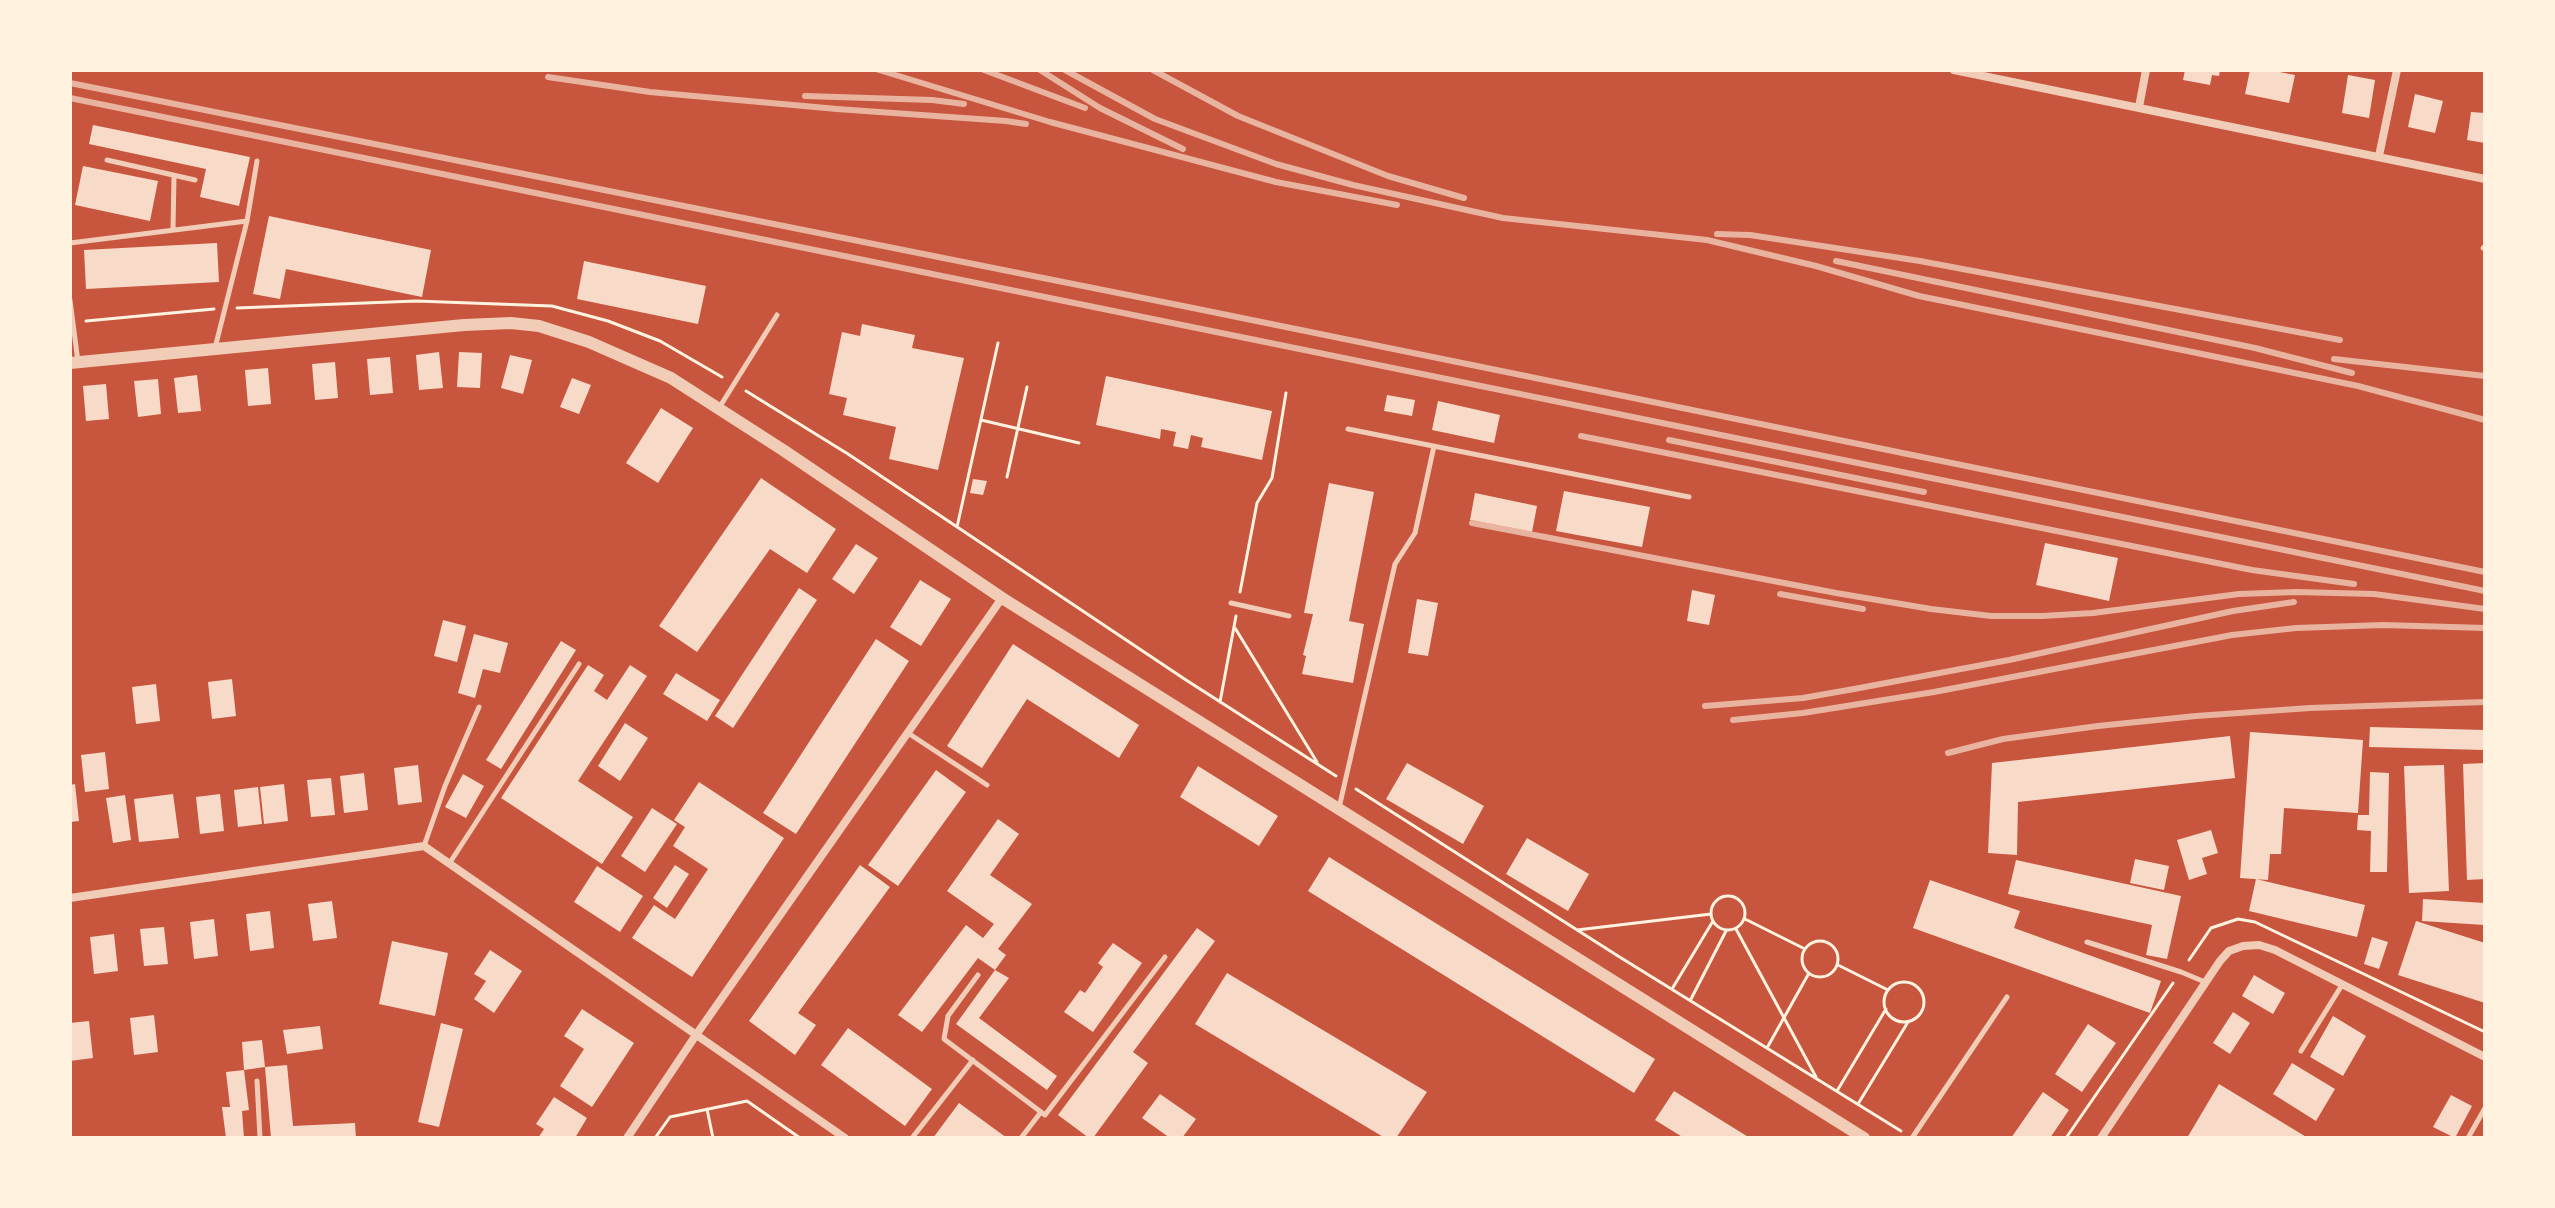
<!DOCTYPE html>
<style>
body{margin:0}
#map{position:relative;width:2555px;height:1208px;overflow:hidden;background:#c8553d;font-family:"Exo 2",sans-serif}
canvas{display:block}
.frame{position:absolute;inset:0;border:72px solid #fff3e0;pointer-events:none}
</style>
<div id="map">
<canvas width="2555" height="1208"></canvas>
<div class="frame"></div>
</div>
<script>
const ctx = document.querySelector('canvas').getContext('2d');
ctx.lineJoin = 'round';
function fill(path, color) { ctx.fillStyle = color; ctx.fill(path, 'evenodd'); }
const poly = rows => new Path2D(rows.map(r => 'M' + r).join(''));
function trace(path, color, width, dash) { ctx.strokeStyle = color; ctx.lineWidth = width; ctx.lineCap = dash ? 'butt' : 'round'; ctx.setLineDash(dash || []); ctx.stroke(path); }
const building = poly([
 [2185,70,2220,70,2219,76,2212,75,2210,85,2183,80],
 [2250,70,2269,70,2295,75,2289,103,2245,94],
 [2348,75,2375,80,2369,118,2342,113],
 [2415,94,2443,101,2435,133,2408,127],
 [2471,112,2485,113,2485,143,2467,140],
 [93,125,250,157,239,206,200,197,206,169,89,144],
 [83,166,158,181,150,221,75,205],
 [269,216,431,250,422,297,286,269,280,299,253,294],
 [217,243,219,282,86,289,84,250],
 [584,261,706,286,698,324,577,299],
 [862,324,915,335,912,348,964,358,938,470,889,459,896,427,843,415,847,398,829,394,842,332,860,336],
 [439,352,443,388,419,390,416,355],
 [459,352,482,353,480,388,457,387],
 [510,355,532,360,523,394,501,388],
 [390,357,393,393,370,395,367,359],
 [335,362,338,398,315,400,312,364],
 [268,368,271,404,248,406,245,370],
 [197,375,201,411,178,413,174,378],
 [1106,376,1272,411,1262,460,1201,447,1203,438,1191,435,1188,449,1173,446,1176,432,1161,429,1160,439,1096,425],
 [572,378,591,385,579,414,560,407],
 [158,379,161,414,138,417,134,381],
 [106,384,109,419,86,421,83,386],
 [1387,395,1415,400,1412,416,1384,411],
 [1438,401,1500,415,1494,443,1432,430],
 [661,408,693,428,658,483,626,463],
 [761,478,836,529,807,573,770,549,697,652,659,626],
 [973,479,987,481,983,495,970,493],
 [1329,483,1374,492,1349,621,1364,624,1353,683,1302,674,1306,656,1303,655,1313,614,1304,613],
 [1564,491,1650,507,1642,547,1556,531],
 [1475,493,1537,506,1532,532,1470,520],
 [2045,543,2118,558,2109,601,2036,585],
 [856,544,878,558,854,594,832,579],
 [920,580,951,599,921,646,890,627],
 [799,588,817,600,733,728,715,716],
 [1692,590,1715,595,1709,625,1687,621],
 [1417,599,1438,603,1428,656,1408,653],
 [443,620,466,626,457,662,434,656],
 [474,634,508,643,500,673,483,669,475,698,458,693],
 [876,639,909,661,796,834,763,813],
 [561,641,576,650,501,769,486,760],
 [1013,644,1139,725,1119,758,1027,699,982,768,947,746],
 [588,665,604,675,594,691,607,700,630,665,647,676,578,781,633,817,602,864,501,798],
 [676,673,720,700,707,721,663,694],
 [232,679,236,716,212,719,208,682],
 [156,684,160,721,136,724,132,687],
 [625,723,648,738,620,781,598,766],
 [2370,727,2485,730,2485,750,2369,747],
 [2250,732,2363,740,2358,813,2284,808,2281,854,2270,854,2268,880,2240,878],
 [2230,736,2235,778,2018,802,2017,855,1988,853,1992,763],
 [105,752,109,789,85,792,81,755],
 [1407,763,1484,806,1463,844,1386,799],
 [2485,763,2485,879,2467,880,2463,764],
 [418,765,422,802,398,805,394,768],
 [2444,765,2449,891,2409,893,2404,766],
 [1198,766,1278,816,1259,846,1180,797],
 [936,770,966,792,898,886,868,865],
 [2370,772,2389,773,2387,872,2370,872,2371,831,2357,830,2358,815,2369,815],
 [364,773,368,810,344,813,340,776],
 [463,774,484,786,466,818,445,807],
 [331,778,335,815,311,817,307,780],
 [699,782,784,838,692,977,632,938,654,905,675,919,708,869,673,846,685,827,674,820],
 [75,784,79,821,70,822,70,785],
 [284,784,288,821,264,824,260,787],
 [258,787,262,824,238,827,234,790],
 [173,794,179,838,139,842,134,799],
 [220,794,224,831,200,834,196,797],
 [125,795,131,840,113,843,106,798],
 [652,808,677,824,645,872,621,856],
 [998,819,1019,834,990,875,1032,904,998,949,1006,955,995,970,978,958,922,1032,898,1015,966,925,983,938,994,924,947,891],
 [2211,830,2218,853,2202,858,2207,874,2189,880,2177,840],
 [1527,838,1589,874,1568,911,1506,874],
 [1329,857,1655,1059,1634,1093,1308,891],
 [2135,859,2169,866,2164,890,2130,883],
 [2016,860,2181,896,2167,959,2146,955,2152,925,2008,894],
 [675,865,689,874,667,908,653,898],
 [860,865,890,887,798,1013,816,1025,795,1055,749,1021],
 [597,866,643,896,620,932,574,902],
 [2256,879,2365,905,2357,937,2249,911],
 [1930,880,2020,911,2014,928,2161,981,2150,1013,1913,928],
 [2423,899,2485,903,2485,925,2422,921],
 [332,901,337,938,313,941,308,904],
 [270,911,274,948,250,951,246,914],
 [214,919,218,956,194,959,190,922],
 [2416,921,2485,943,2485,1003,2398,975],
 [164,927,168,964,144,966,140,929],
 [1197,928,1215,941,1133,1052,1148,1063,1093,1138,1089,1138,1058,1115],
 [114,934,118,971,94,974,90,937],
 [2372,937,2388,942,2379,969,2364,964],
 [392,941,448,953,435,1016,379,1004],
 [1113,943,1142,963,1093,1032,1064,1012,1080,990,1085,993,1103,967,1098,963],
 [490,950,522,971,494,1013,474,999,486,981,474,974],
 [995,970,1009,978,979,1018,1057,1076,1047,1090,956,1024],
 [1227,973,1427,1092,1396,1138,1385,1138,1195,1024],
 [2254,975,2285,993,2273,1014,2242,996],
 [582,1009,634,1043,592,1107,560,1086,584,1049,564,1036],
 [2233,1012,2250,1023,2230,1054,2213,1043],
 [154,1015,158,1052,134,1055,130,1018],
 [2333,1016,2366,1036,2343,1076,2310,1057],
 [89,1021,93,1058,70,1061,70,1023],
 [441,1023,463,1029,439,1127,418,1122],
 [2088,1024,2116,1043,2082,1092,2055,1074],
 [320,1026,323,1049,287,1054,283,1030],
 [848,1028,932,1089,905,1126,821,1065],
 [262,1040,265,1067,244,1070,242,1042],
 [2292,1063,2335,1089,2316,1121,2273,1094],
 [287,1065,293,1126,355,1123,356,1138,271,1138,265,1067],
 [244,1070,249,1110,242,1111,244,1138,226,1138,222,1107,230,1107,226,1072],
 [2219,1084,2308,1138,2187,1138],
 [1674,1091,1750,1138,1684,1138,1655,1120],
 [2043,1092,2069,1110,2050,1138,2011,1138],
 [1160,1094,1196,1119,1182,1138,1170,1138,1142,1118],
 [2451,1095,2472,1106,2455,1138,2433,1127],
 [554,1097,587,1118,575,1138,538,1138,544,1129,536,1124],
 [959,1103,1007,1138,933,1138]
]);
const path = poly([
 [237,308,416,301,552,306,608,321,660,341,722,377],
 [86,321,214,309],
 [746,391,848,454,1186,680,1336,776],
 [981,420,1079,443],
 [1007,477,1027,387],
 [957,527,998,343],
 [1240,592,1257,503,1272,478,1286,393],
 [1235,628,1317,762],
 [1220,702,1236,616],
 [1356,789,1618,956,1901,1131],
 '1711 913a17 17 0 1 1 34 0a17 17 0 1 1-34 0Z',
 [1745,919,1805,949],
 [1736,929,1816,1077],
 [1577,930,1711,914],
 '1802 959a18 18 0 1 1 36 0a18 18 0 1 1-36 0Z',
 [2189,960,2211,928,2238,919,2255,922,2485,1032],
 [1838,965,1888,990],
 '1884 1002a20 20 0 1 1 40 0a20 20 0 1 1-40 0Z',
 [1672,989,1713,921],
 [1691,999,1726,931],
 [1767,1048,1809,973],
 [1837,1091,1886,1009],
 [1858,1104,1908,1022],
 [707,1109,713,1138],
 [655,1138,670,1117,747,1101,800,1138],
 [2066,1138,2173,983]
]);
const service = poly([
 [107,160,195,180],
 [173,230,174,176],
 [70,243,247,221],
 [2483,248,2485,246],
 [70,300,78,362],
 [215,348,247,221,257,161],
 [719,408,777,315],
 [1348,429,1689,497],
 [1231,603,1289,616],
 [908,733,987,785],
 [1339,808,1395,564,1415,533,1434,446],
 [424,846,445,786,479,707],
 [449,864,579,664],
 [2087,942,2181,972,2205,982],
 [978,975,948,1016,944,1039,1045,1115,1165,957],
 [2301,1051,2342,985],
 [257,1081,260,1138],
 [912,1138,973,1060],
 [1021,1138,1041,1112],
 [1912,1138,2007,997],
 [2468,1138,2485,1108]
]);
const minor = poly([
 [1954,70,2485,179],
 [2139,107,2146,70],
 [2379,156,2397,70],
 [70,898,424,846,845,1138],
 [627,1138,696,1035,1002,598],
 [2101,1138,2220,961,2229,951,2243,946,2259,945,2275,950,2485,1057]
]);
const tertiary = poly([
 [70,363,464,325,511,323,539,326,589,342,671,378,783,450,1002,598,1864,1138]
]);
const rail = poly([
 [879,70,1050,122,1276,182,1397,205],
 [984,70,1085,108],
 [1040,70,1100,108,1183,149],
 [1065,70,1155,119,1276,164,1353,185,1503,218,1707,240,1816,266,1919,296,2358,386,2485,420],
 [1153,70,1238,116,1388,176,1464,198],
 [548,77,650,92,837,109,1006,121,1026,124],
 [70,83,1188,307,2485,572],
 [805,96,932,100,964,104],
 [70,98,2485,591],
 [1717,234,1750,235,1920,261,2340,340],
 [1836,261,2255,348,2352,373],
 [2334,359,2485,376],
 [1581,436,2252,570,2354,584],
 [1669,440,1924,492],
 [1472,523,1836,593,1931,609,1991,616,2042,616,2093,613,2239,594,2296,592,2374,594,2485,609],
 [1780,594,1863,609],
 [1705,706,1803,698,1854,689,2009,660,2233,611,2294,602],
 [1733,720,1803,713,1934,692,2232,635,2296,628,2383,625,2485,628],
 [1948,753,2003,739,2098,726,2196,716,2310,708,2485,702]
]);
fill(building, '#f7dbc8');
trace(path, '#fff3e0', 3);
trace(service, '#f1ccb7', 5);
trace(minor, '#f1ccb7', 8);
trace(tertiary, '#f1ccb7', 12);
trace(rail, '#e9b49f', 6);
</script>
